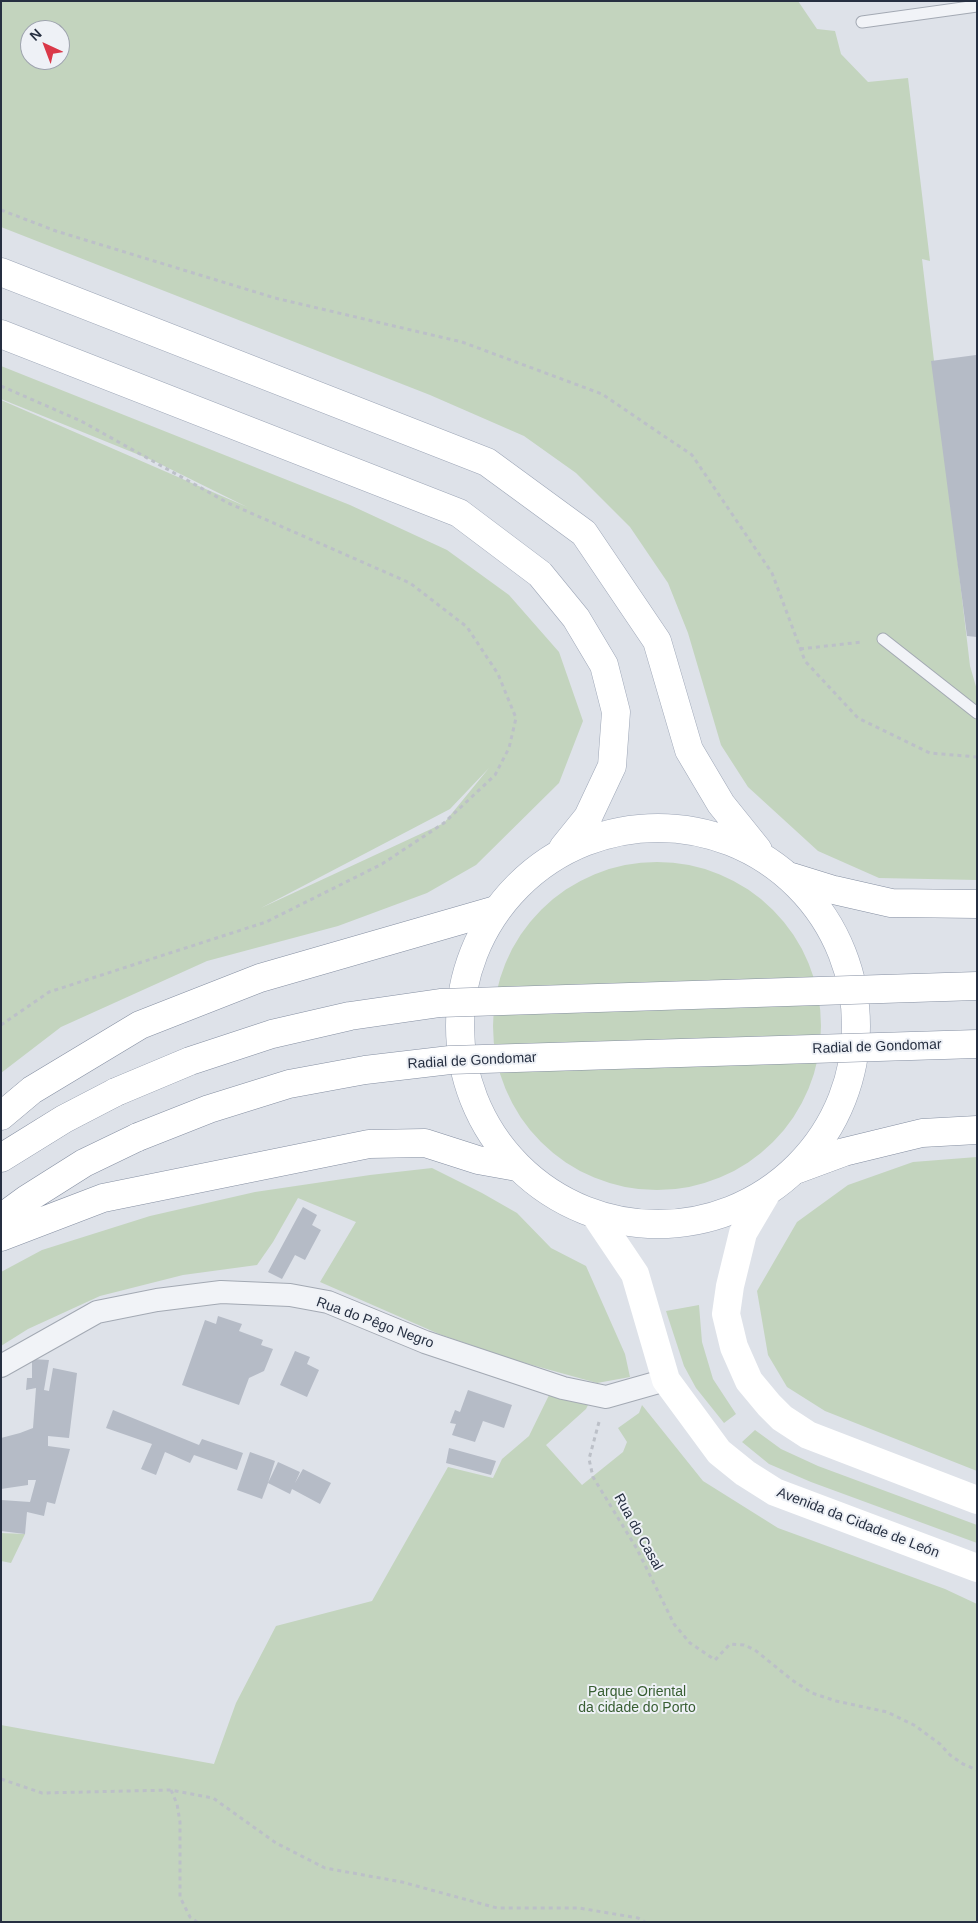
<!DOCTYPE html>
<meta charset="utf-8">
<style>
body{margin:0}
#map{position:relative;width:978px;height:1923px;overflow:hidden;background:#dee2e9;font-family:Helvetica,sans-serif}
canvas{display:block}
.frame{position:absolute;inset:0;border:2px solid #262f41;pointer-events:none}
.north{position:absolute;left:20px;top:20px;width:50px;height:50px;box-sizing:border-box;background:#eef1f6;border:1px solid #9ea3ae;border-radius:50%;rotate:317deg;font-size:14px;font-weight:700;line-height:20px;text-align:center;color:#262f41}
.north::after{content:'';display:block;margin:auto;width:18px;height:22px;background:#da3848;clip-path:polygon(50% 0,100% 100%,50% 72%,0 100%)}
</style>
<div id="map">
<canvas width="978" height="1923"></canvas>
<div class="frame"></div>
<div class="north">N</div>
</div>
<script>
const ctx = document.querySelector('canvas').getContext('2d');
ctx.lineJoin = 'round';
function fill(path, color) { ctx.fillStyle = color; ctx.fill(path, 'evenodd'); }
const poly = rows => new Path2D(rows.map(r => 'M' + r).join(''));
function trace(path, color, width, dash) { ctx.strokeStyle = color; ctx.lineWidth = width; ctx.lineCap = dash ? 'butt' : 'round'; ctx.setLineDash(dash || []); ctx.stroke(path); }
function write(font, color, halo, rows, align = 'center') {
  ctx.font = font + ' Helvetica,sans-serif'; ctx.lineWidth = 4; ctx.setLineDash([]); ctx.textBaseline = 'middle'; ctx.strokeStyle = halo; ctx.fillStyle = color; for (const [text, x, y, turn = 0] of rows) {
    ctx.save(); ctx.translate(x, y); ctx.rotate((+turn || 0) * Math.PI / 180); ctx.textAlign = isNaN(turn) ? turn : align; if (halo) ctx.strokeText(text, 0, 0); ctx.fillText(text, 0, 0); ctx.restore();
  }
}
const green = poly([
 [1,1,798,1,817,29,835,31,841,54,868,82,908,78,930,261,922,259,970,666,977,690,977,880,879,878,818,851,748,787,721,745,688,633,668,583,630,527,576,473,524,436,430,395,1,227],
 [30,30,60,30,60,60,30,60],
 [1,366,350,505,447,550,509,595,559,652,583,721,559,783,476,865,427,893,338,926,207,961,61,1027,1,1073,1,400,247,507,154,461,1,399],
 [489,768,444,823,261,908,450,809],
 '493 1026a164 164 0 1 1 328 0a164 164 0 1 1-328 0Z',
 [977,1157,977,1471,825,1411,787,1387,768,1355,757,1291,797,1222,848,1185,913,1162],
 [432,1168,482,1193,517,1213,551,1248,586,1266,625,1354,630,1377,597,1383,514,1360,439,1334,320,1282,356,1222,298,1198,273,1242,257,1265,183,1275,100,1296,28,1329,1,1346,1,1272,42,1250,150,1216,255,1192,370,1175],
 [699,1305,702,1342,713,1379,736,1414,724,1423,696,1388,684,1366,666,1311],
 [552,1389,588,1405,586,1409,546,1445,582,1485,623,1452,627,1442,618,1428,639,1413,642,1405,703,1481,778,1528,945,1589,977,1604,977,1922,1,1922,1,1725,214,1764,236,1703,276,1626,372,1601,448,1467,493,1478,502,1459,529,1436],
 [755,1430,781,1449,818,1466,977,1525,977,1543,811,1482,769,1464,742,1442],
 [1,1533,25,1534,11,1563,1,1561]
]);
const building = poly([
 [976,355,977,359,977,637,967,636,931,361],
 [303,1207,317,1215,312,1225,321,1230,305,1260,295,1255,282,1279,268,1272],
 [218,1316,242,1324,239,1331,263,1340,261,1345,273,1349,264,1371,249,1378,239,1405,182,1385,205,1320,216,1324],
 [295,1351,310,1357,307,1364,319,1370,307,1397,280,1385],
 [32,1359,49,1360,44,1390,49,1391,53,1368,77,1373,69,1438,48,1436,48,1446,70,1449,55,1504,47,1502,44,1516,27,1512,25,1534,1,1531,1,1500,30,1502,36,1480,28,1480,28,1485,1,1489,1,1438,20,1433,33,1428,36,1388,26,1390,27,1378,32,1378],
 [468,1390,512,1405,504,1428,483,1421,475,1442,452,1435,456,1424,450,1423,455,1410,460,1412],
 [113,1410,199,1445,202,1439,243,1453,237,1470,194,1455,190,1463,165,1452,156,1475,141,1469,152,1444,106,1428],
 [449,1448,496,1461,491,1475,446,1463],
 [250,1452,275,1461,268,1483,278,1462,300,1472,295,1483,303,1469,331,1483,320,1504,292,1489,290,1494,268,1483,262,1499,237,1490]
]);
const path = poly([
 [1,210,56,231,275,298,462,342,602,394,692,455,772,573,805,661,858,718,930,753,977,757],
 [1,386,81,421,228,503,410,583,467,627,498,674,516,718,509,748,495,775,444,823,382,864,266,922,49,992,1,1025],
 [800,649,862,642],
 [599,1422,589,1459,593,1477,637,1549,674,1624,690,1643,715,1660,730,1644,744,1645,755,1650,792,1680,812,1693,836,1701,887,1712,914,1725,940,1744,950,1755,963,1764,977,1770],
 [1,1779,42,1793,171,1790,213,1798,276,1843,325,1868,402,1882,497,1908,579,1908,638,1918,645,1922],
 [171,1790,177,1804,180,1822,180,1897,190,1917,197,1922]
]);
const lane = poly([
 [862,22,977,6],
 [883,639,977,713]
]);
const street = poly([
 [1,1366,97,1312,157,1300,221,1292,290,1295,328,1302,425,1342,563,1388,606,1397,666,1380]
]);
const secondary = poly([
 [766,1194,743,1233,730,1286,726,1314,734,1347,749,1381,769,1405,782,1418,808,1435,977,1500],
 [596,1216,635,1274,666,1380,719,1452,745,1473,775,1492,977,1568]
]);
const primary = poly([
 [1,272,487,462,584,533,657,641,689,750,721,804,758,850],
 [1,334,459,513,540,574,576,618,604,665,616,712,612,766,588,817,563,848],
 '460 1026a198 198 0 1 1 396 0a198 198 0 1 1-396 0Z'
]);
const highway = poly([
 [792,877,834,890,891,903,977,904],
 [1,1116,32,1090,140,1025,260,978,496,910],
 [1,1158,64,1119,116,1092],
 [798,1169,844,1152,922,1133,977,1130],
 [1,1218,27,1199,84,1163,138,1137],
 [1,1237,103,1198,369,1144,425,1143,478,1160,517,1167]
]);
const highwayBridge = poly([
 [116,1092,190,1061,272,1034,350,1016,440,1003,977,986],
 [138,1137,209,1109,289,1084,365,1070,450,1060,977,1044]
]);
const streetNames = [
 ["Radial de Gondomar",877,1047,-2],
 ["Radial de Gondomar",472,1061,-3],
 ["Rua do Pêgo Negro",375,1323,20],
 ["Avenida da Cidade de León",858,1523,21],
 ["Rua do Casal",638,1532,61]
];
const parkNames = [
 ["Parque Oriental",637,1692],
 ["da cidade do Porto",637,1708]
];
fill(green, '#c3d4be');
fill(building, '#b5bbc6');
trace(lane, '#a3a9b3', 13);
trace(street, '#a3a9b3', 24);
trace(primary, '#9ca5b6', 29);
trace(highway, '#848ea1', 29);
trace(path, '#bcc0c8', 3, [4, 4]);
trace(lane, '#f1f3f7', 11);
trace(street, '#f1f3f7', 22);
trace(secondary, '#fff', 28);
trace(primary, '#fff', 28);
trace(highway, '#fff', 28);
trace(highwayBridge, '#848ea1', 29, []);
trace(highwayBridge, '#fff', 28);
write('14px', '#262f41', '#eef1f6', streetNames);
write('14px', '#385e32', '#eef1f6', parkNames);
</script>
